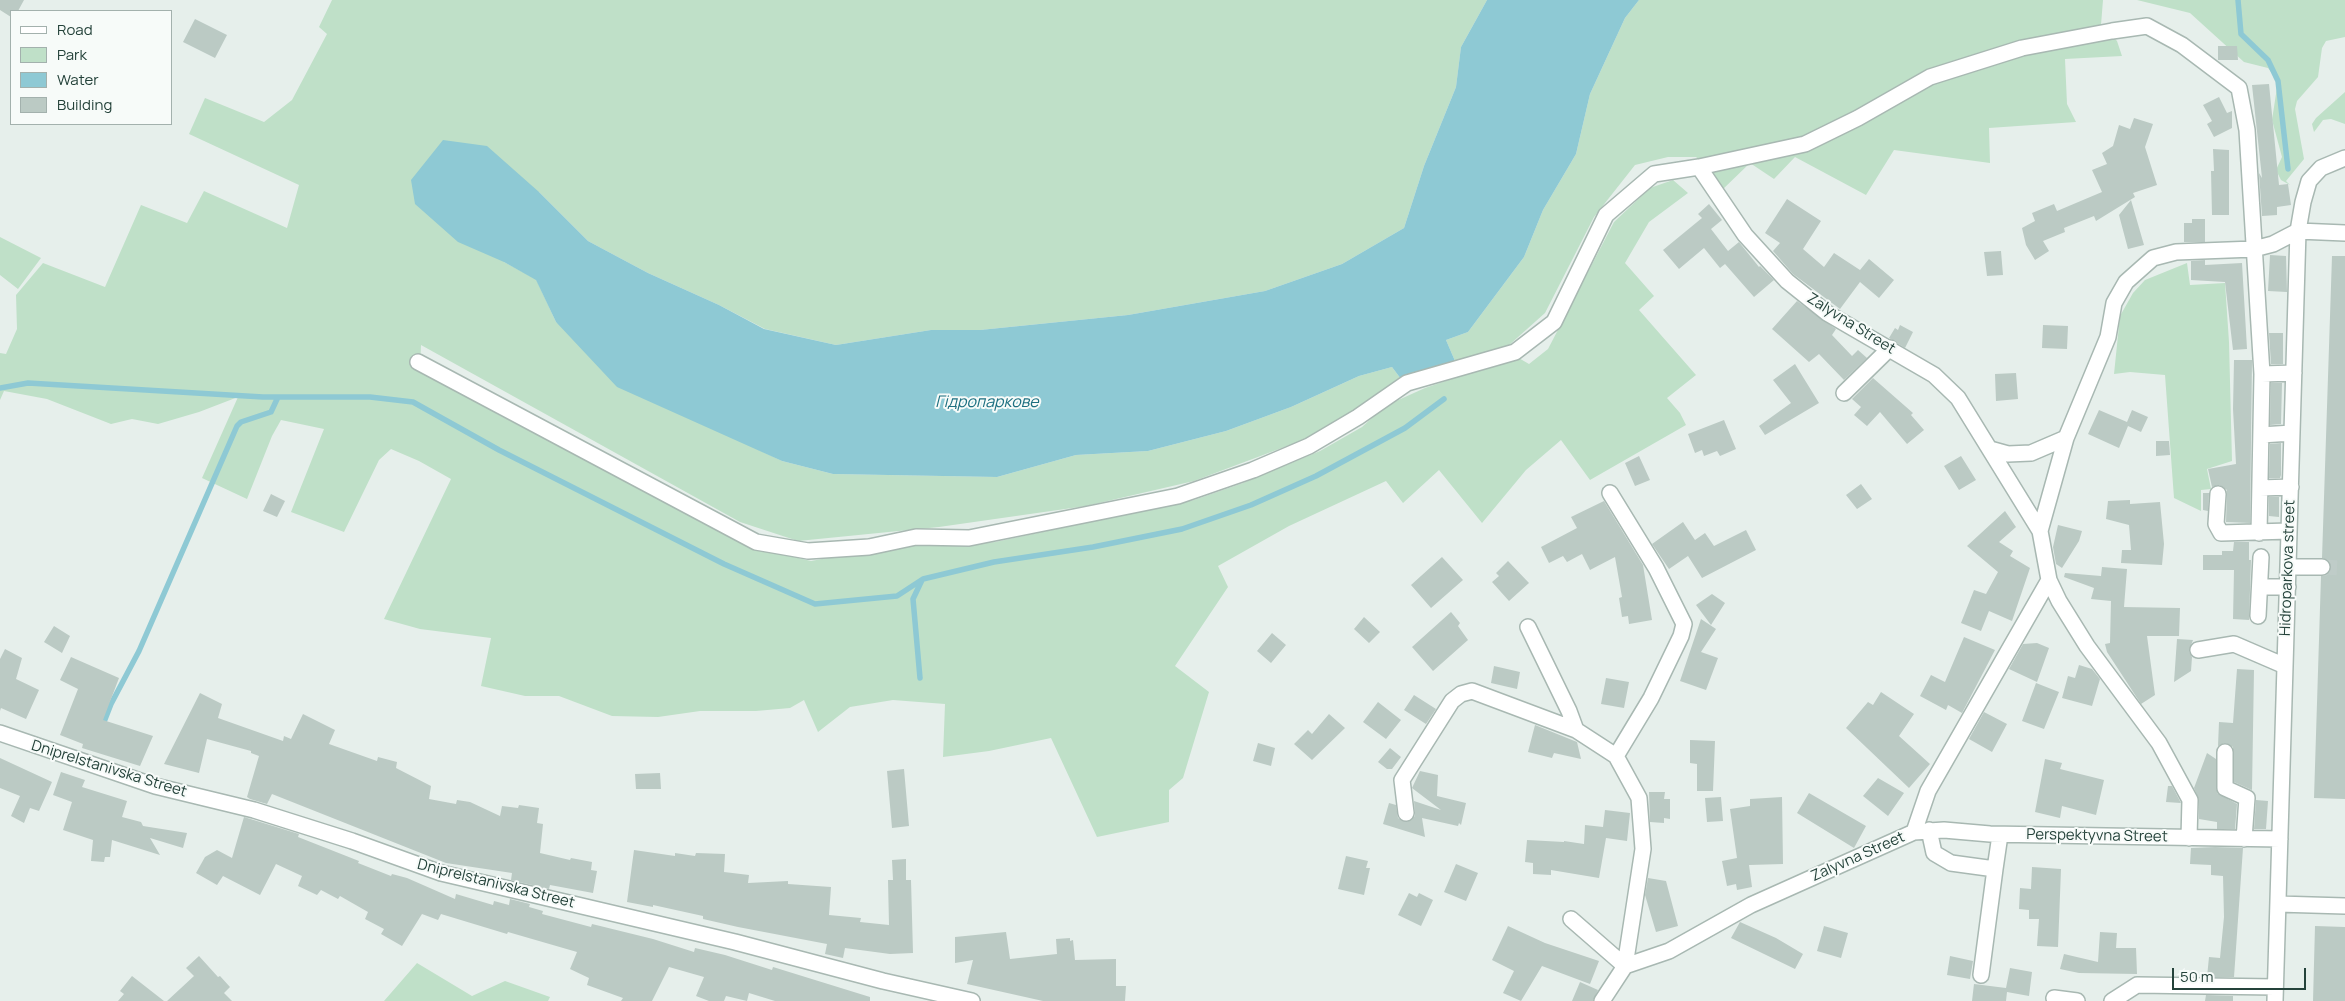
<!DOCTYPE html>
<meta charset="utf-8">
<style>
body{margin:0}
#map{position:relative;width:2345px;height:1001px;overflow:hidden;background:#e6efeb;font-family:Manrope,sans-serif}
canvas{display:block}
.legend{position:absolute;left:10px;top:10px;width:162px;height:115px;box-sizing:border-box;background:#f7fbf9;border:1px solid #a3b1ad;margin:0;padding:6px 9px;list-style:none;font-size:15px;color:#24423a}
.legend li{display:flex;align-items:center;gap:10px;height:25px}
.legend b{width:25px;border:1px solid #a3b1ad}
.scale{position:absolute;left:2172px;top:968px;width:134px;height:22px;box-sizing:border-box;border:2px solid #24423a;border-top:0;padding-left:6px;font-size:15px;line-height:18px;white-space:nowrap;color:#24423a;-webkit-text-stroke:4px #f7fbf9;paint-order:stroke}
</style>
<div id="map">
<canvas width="2345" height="1001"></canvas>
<ul class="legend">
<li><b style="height:6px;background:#fff"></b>Road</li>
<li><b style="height:14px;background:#bfe0c8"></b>Park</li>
<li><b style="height:14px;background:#8ec9d4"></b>Water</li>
<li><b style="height:14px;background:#bbcac4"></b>Building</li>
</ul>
<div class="scale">50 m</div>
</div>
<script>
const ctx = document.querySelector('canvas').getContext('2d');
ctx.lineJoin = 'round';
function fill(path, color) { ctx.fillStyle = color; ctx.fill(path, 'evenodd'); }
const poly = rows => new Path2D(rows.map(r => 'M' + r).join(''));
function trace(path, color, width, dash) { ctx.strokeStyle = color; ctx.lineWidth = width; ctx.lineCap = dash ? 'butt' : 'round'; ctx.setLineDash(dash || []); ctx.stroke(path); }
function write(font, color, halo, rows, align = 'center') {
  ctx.font = font + ' Manrope,sans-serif'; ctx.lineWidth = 4; ctx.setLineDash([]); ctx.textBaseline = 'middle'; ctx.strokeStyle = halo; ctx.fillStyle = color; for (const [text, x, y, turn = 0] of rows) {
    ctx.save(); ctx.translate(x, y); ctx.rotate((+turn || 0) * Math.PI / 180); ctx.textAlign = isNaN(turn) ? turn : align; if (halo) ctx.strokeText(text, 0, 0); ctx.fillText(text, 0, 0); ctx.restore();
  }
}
const green = poly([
 [332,0,1487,0,1461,47,1456,87,1424,166,1404,228,1342,264,1265,291,1128,315,980,330,931,330,836,345,765,329,719,305,648,273,588,241,539,192,504,262,536,279,556,322,759,450,782,461,833,474,997,477,1076,455,1148,451,1226,431,1291,407,1359,376,1392,367,1401,379,1330,427,1295,443,1194,481,1086,506,939,527,798,541,740,522,421,345,420,367,499,415,752,547,811,561,919,541,959,545,995,542,1194,500,1243,483,1320,451,1362,427,1385,406,1425,388,1517,357,1529,364,1548,349,1614,222,1650,188,1673,180,1688,193,1649,222,1625,263,1654,296,1639,310,1696,375,1667,398,1680,413,1686,425,1590,480,1561,440,1526,470,1482,523,1439,470,1403,503,1386,481,1289,526,1218,566,1228,587,1175,666,1209,692,1183,778,1169,790,1169,822,1097,837,1051,738,989,751,943,757,945,704,893,700,850,707,818,732,804,700,790,708,756,711,700,711,658,717,612,716,559,696,525,696,481,686,491,638,420,629,384,619,451,479,419,461,391,449,379,460,344,532,291,512,324,429,281,420,272,436,247,499,202,478,238,397,199,412,158,424,132,419,111,424,47,399,4,391,0,400,0,353,6,354,17,329,16,295,43,263,105,287,141,205,187,223,204,191,287,228,299,185,189,134,205,98,264,122,292,100,327,34,319,27],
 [1639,0,2103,0,2101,25,2117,41,2122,56,2065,59,2067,104,2076,122,1989,128,1990,163,1894,150,1866,195,1795,157,1774,179,1750,163,1721,191,1706,166,1696,157,1668,157,1635,165,1594,217,1545,313,1508,346,1455,361,1446,340,1468,332,1524,257,1543,210,1576,154,1590,94,1625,18],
 [2137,0,2345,0,2345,37,2326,41,2322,48,2318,77,2297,101,2295,109,2304,159,2286,181,2290,185,2281,180,2276,170,2282,157,2272,120,2278,81,2268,68,2244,62,2190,13],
 [2345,92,2345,124,2331,119,2323,120,2314,132,2312,124,2316,118],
 [0,237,41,258,18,289,0,275],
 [2187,263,2190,285,2225,283,2229,342,2232,461,2207,469,2211,489,2201,490,2201,511,2174,498,2165,375,2130,372,2114,374,2120,316,2133,293,2145,280],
 [417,963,472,996,505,981,550,997,548,1001,384,1001]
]);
const water = poly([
 [1487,0,1639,0,1625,18,1590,94,1576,154,1543,210,1524,257,1468,332,1446,340,1455,361,1401,379,1392,367,1359,376,1291,407,1226,431,1148,451,1076,455,997,477,833,474,782,461,617,387,556,322,536,280,504,262,458,242,415,204,411,180,443,140,487,146,539,192,588,241,648,273,719,305,764,329,836,345,931,330,980,330,1128,315,1265,291,1342,264,1404,228,1424,166,1456,87,1461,47]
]);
const stream = poly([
 [2238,0,2241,34,2268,60,2278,81,2288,169],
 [0,388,28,383,263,397,370,397,413,402,499,450,724,564,815,604,897,596,923,579,994,562,1093,547,1182,529,1251,505,1316,476,1405,428,1444,399],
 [920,678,913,599,922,580],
 [102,727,111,704,139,651,237,426,241,422,271,412,278,397]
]);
const building = poly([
 [0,0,24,0,18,11,11,11,11,17,0,10],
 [195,19,227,35,215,58,183,42],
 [2218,46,2237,46,2238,60,2218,60],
 [2269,84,2279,185,2288,184,2291,205,2277,207,2277,215,2262,216,2259,173,2262,178,2252,85],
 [2219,97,2227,113,2232,111,2232,128,2214,137,2207,124,2212,121,2203,105],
 [2134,118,2153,124,2145,147,2157,185,2133,193,2135,197,2096,221,2094,216,2064,228,2065,232,2043,241,2049,251,2035,260,2026,245,2022,228,2035,221,2032,213,2054,204,2057,211,2102,192,2092,170,2107,164,2102,153,2113,146,2119,125,2130,129],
 [2213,149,2229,150,2229,215,2212,215,2211,171,2214,171],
 [1787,199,1821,221,1803,249,1824,267,1834,253,1860,270,1869,259,1894,280,1879,298,1860,282,1840,309,1793,274,1773,251,1780,243,1765,233],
 [2131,200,2144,245,2128,249,2119,215],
 [1709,204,1722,220,1711,229,1728,251,1739,242,1759,267,1760,266,1774,280,1754,297,1725,264,1720,268,1704,248,1679,269,1663,250,1702,218,1698,214],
 [2192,219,2205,219,2205,242,2184,242,2184,223,2192,223],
 [2001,251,2003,275,1987,276,1984,252],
 [2270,255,2286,256,2287,292,2268,291],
 [2332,256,2345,256,2345,799,2314,798,2321,576,2327,575,2331,567,2330,562,2322,558],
 [2205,260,2205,265,2242,263,2247,349,2233,350,2225,282,2191,280,2191,261],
 [1797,301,1836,329,1832,335,1852,356,1858,350,1867,358,1844,380,1819,354,1809,362,1772,329],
 [1900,325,1913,332,1905,348,1889,338,1895,328,1898,330],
 [2043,325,2068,326,2067,349,2042,348],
 [2269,333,2283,333,2283,364,2271,364],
 [2234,360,2252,360,2250,523,2226,522,2227,490,2219,485,2212,487,2208,469,2236,464,2233,409],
 [1795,364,1819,403,1765,435,1759,426,1791,403,1773,380],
 [2016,373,2018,399,1996,401,1995,374],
 [1873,378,1913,413,1911,415,1924,430,1907,444,1880,412,1867,426,1854,415,1861,407,1852,399],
 [2271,383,2282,383,2281,424,2270,425],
 [2099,410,2127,422,2132,410,2148,417,2141,432,2128,426,2119,448,2088,434],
 [1724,420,1736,449,1720,456,1717,451,1704,456,1702,450,1695,453,1688,434],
 [2156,441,2169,441,2170,455,2156,456],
 [2281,443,2281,475,2280,478,2269,478,2270,444],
 [1639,456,1650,480,1635,486,1625,463],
 [1961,456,1976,480,1959,490,1944,466],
 [1861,484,1872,499,1857,509,1846,495],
 [2203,493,2209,493,2208,511,2203,510],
 [271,494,285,501,277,517,263,511],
 [2269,497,2279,497,2279,517,2269,516],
 [2130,500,2130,504,2160,502,2164,544,2162,565,2121,563,2122,550,2131,550,2129,525,2106,519,2108,501],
 [1604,501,1643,565,1652,620,1629,624,1628,616,1622,617,1619,598,1622,597,1615,557,1590,570,1582,554,1567,562,1563,556,1549,563,1541,547,1577,528,1571,517],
 [2005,511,2016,527,1999,542,2013,551,2010,556,2030,568,2012,621,1989,611,1981,631,1961,623,1974,590,1986,594,1998,572,1967,546],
 [1683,522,1695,540,1705,533,1714,546,1746,530,1756,550,1702,578,1688,556,1669,569,1652,544],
 [2058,525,2082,531,2079,541,2062,568,2056,564,2053,547],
 [2234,542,2249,542,2249,560,2251,560,2249,620,2233,619,2234,570,2203,570,2203,555,2222,555,2222,551,2233,551],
 [1442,557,1463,580,1431,608,1411,585],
 [1508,561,1529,583,1509,601,1492,582,1499,576,1496,573],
 [2102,567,2127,569,2124,607,2180,608,2179,636,2147,636,2155,695,2141,704,2107,652,2105,644,2110,643,2111,601,2091,599,2094,588,2064,577,2065,573,2101,576],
 [1712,594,1725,603,1711,625,1696,605],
 [1451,612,1460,623,1458,626,1468,640,1433,671,1412,647],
 [1364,617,1380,632,1369,643,1354,629],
 [1701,619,1716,629,1701,652,1718,658,1706,690,1680,681],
 [54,626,70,636,62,653,44,642],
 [1272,633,1286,645,1271,663,1257,651],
 [1964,637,1995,650,1962,713,1948,705,1946,710,1920,696,1931,675,1945,682],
 [2177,639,2193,640,2189,651,2192,657,2191,671,2174,682],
 [2037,643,2049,648,2037,682,2009,669,2023,644],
 [5,649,22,658,16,679,39,690,26,719,1,708,0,711,0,659],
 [71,657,119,678,103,720,153,736,140,766,82,748,83,744,60,735,78,689,60,680],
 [2079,665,2092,669,2100,679,2092,706,2062,698,2068,676,2075,678],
 [1494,666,1520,672,1517,689,1491,683],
 [2237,669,2254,670,2252,790,2234,782,2233,747,2225,743,2218,746,2219,722,2233,723],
 [1606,678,1629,682,1624,708,1601,704],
 [2036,683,2059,692,2044,729,2022,721],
 [1881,692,1914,714,1899,736,1930,764,1909,788,1846,728,1868,702,1873,705],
 [200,693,222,704,218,718,283,741,284,736,291,739,303,714,335,730,329,744,377,761,378,757,397,762,396,768,431,786,429,799,456,804,457,800,470,802,500,816,502,806,518,808,519,805,539,808,537,823,543,824,540,853,570,860,571,858,592,862,591,870,597,871,593,893,550,885,549,889,511,880,512,873,446,863,272,794,267,804,250,799,247,797,259,756,251,753,251,751,207,739,199,773,164,764],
 [1414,695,1436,709,1426,724,1404,710],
 [1378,702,1401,720,1386,739,1363,722],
 [1984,712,2007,724,1992,752,1969,739],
 [1329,714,1345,728,1312,760,1294,744,1308,730,1312,734],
 [1535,725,1577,742,1581,759,1554,753,1552,758,1528,752],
 [1690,740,1715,741,1713,791,1697,791,1697,764,1690,763],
 [1258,743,1275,748,1271,766,1253,761],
 [1390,748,1401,757,1392,769,1387,769,1378,762],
 [2207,753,2216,759,2217,793,2237,804,2235,829,2217,829,2217,822,2199,819,2199,800,2194,788],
 [0,758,52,782,39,811,30,808,24,823,11,816,20,796,0,788],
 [2045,759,2062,763,2060,769,2104,780,2096,815,2062,806,2060,818,2035,812],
 [904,769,909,826,892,828,887,771],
 [1420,771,1438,775,1437,796,1466,803,1461,825,1459,823,1458,826,1422,818,1425,837,1383,824,1389,803,1396,805,1398,818,1407,822,1415,816,1414,801,1441,810,1412,788],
 [61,772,85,780,82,787,127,801,122,817,141,822,143,826,187,833,183,848,150,838,160,855,112,840,110,857,105,857,104,862,91,861,93,840,63,830,72,802,53,795],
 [660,773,661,789,636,789,635,774],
 [1878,778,1904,793,1888,816,1863,796],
 [2168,786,2172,786,2181,803,2166,802],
 [1649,792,1665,792,1664,799,1670,799,1670,819,1664,818,1664,823,1650,822],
 [1809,793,1866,826,1854,848,1797,813],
 [1721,797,1723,821,1707,822,1705,798],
 [1782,797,1783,864,1749,865,1752,887,1737,890,1736,884,1727,886,1722,861,1737,858,1730,809,1750,806,1750,799],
 [2256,800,2268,801,2266,829,2254,829],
 [1605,810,1630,813,1627,841,1606,838,1599,878,1551,870,1551,875,1533,874,1533,863,1525,862,1527,840,1564,842,1564,841,1584,844,1585,825,1603,827],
 [244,817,299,834,298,837,359,861,358,863,391,876,392,874,407,878,455,899,456,894,493,905,494,901,509,905,510,899,530,904,529,907,543,911,542,914,591,927,592,924,653,939,694,952,695,948,725,955,772,970,773,967,870,997,870,1001,775,1001,749,993,747,1001,726,996,724,1001,709,1001,696,996,704,977,669,967,652,1001,621,1001,623,998,587,985,589,978,570,969,577,952,508,932,507,934,441,914,438,920,422,914,402,946,381,934,384,929,365,919,368,912,340,896,338,899,321,890,317,895,298,886,302,876,276,864,260,895,223,876,217,885,196,873,205,857,217,850,232,858],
 [2215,847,2243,848,2234,977,2207,977,2209,957,2220,958,2224,917,2223,876,2211,875,2211,865,2190,864,2191,848],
 [634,850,675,856,675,853,695,856,696,853,725,854,724,872,749,875,748,883,788,881,788,884,831,887,829,915,861,918,860,922,889,925,888,880,893,880,892,860,906,859,906,880,911,880,913,953,890,954,845,948,843,958,825,954,827,944,738,927,703,919,703,916,653,905,653,907,627,902],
 [1346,856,1368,861,1366,868,1370,868,1364,895,1338,889],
 [1456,864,1478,873,1466,901,1444,892],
 [2032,867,2061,869,2058,947,2037,946,2039,919,2029,919,2029,910,2019,909,2020,888,2031,889],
 [1648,878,1666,881,1678,926,1656,932,1645,895],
 [1409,893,1417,897,1419,893,1433,900,1421,926,1398,915],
 [1740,922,1776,938,1803,954,1795,969,1731,938],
 [1508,926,1545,943,1599,961,1590,984,1542,966,1521,1001,1503,993,1514,971,1492,960],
 [1824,926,1848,933,1841,958,1817,951],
 [2315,926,2345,927,2345,1001,2313,1001],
 [1006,932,1010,959,1057,954,1056,939,1070,938,1070,941,1073,940,1075,960,1116,959,1116,986,1126,986,1125,1001,1043,1001,967,984,973,960,955,963,955,937],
 [2100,932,2117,933,2116,948,2136,948,2137,974,2079,973,2060,969,2064,954,2098,962],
 [199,956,218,977,220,976,230,987,224,993,232,1001,167,1001,194,976,186,968],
 [1950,956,1973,961,1970,979,1947,975],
 [2010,968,2032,972,2029,996,2007,992,2006,1001,1972,1001,1974,984,2006,988],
 [132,976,164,1001,118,1001,124,994,120,991],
 [1580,982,1598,990,1593,1001,1572,1001],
 [2206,995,2233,996,2233,1001,2205,1001]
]);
const minorTunnel = poly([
 [2322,567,2345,568]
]);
const minor = poly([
 [1699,167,1745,235,1787,281,1827,313,1934,375,1958,398,2040,531,2049,580,2059,601,2087,646,2159,743,2190,800,2189,838],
 [418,362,756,542,808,551,869,547,916,537,969,538,1094,513,1178,496,1253,470,1309,446,1358,417,1407,383,1515,352,1554,322,1606,215,1654,174,1699,167,1805,144,1858,118,1930,77,2022,48,2112,31,2147,26,2182,45,2239,88,2247,130,2262,374,2259,533],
 [2262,374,2294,373],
 [1844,393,1890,348],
 [2261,435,2292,433],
 [1990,449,2008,454,2031,453,2066,438],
 [2260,488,2291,487],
 [1610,493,1656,568,1684,624,1681,636,1651,698,1616,756],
 [2218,494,2216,524,2221,533,2289,531],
 [2040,531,2066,438,2108,337,2114,303,2126,282,2153,258,2176,252,2254,249,2273,244,2298,231,2345,233],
 [2288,567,2322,567],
 [2260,587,2288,587],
 [2258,616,2261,557],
 [1528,627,1569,711,1576,730,1616,756,1639,798,1643,849,1625,966],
 [2198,650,2234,644,2285,666],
 [0,733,155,786,254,810,352,841,441,873,735,942,883,981,972,1001],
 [2225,752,2225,788,2247,798,2244,839],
 [1406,813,1402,780,1452,701,1461,694,1472,691,1576,730],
 [1929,830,1934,853,1951,863,1995,869,1981,975],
 [1914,832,1944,830,1990,834,2280,839],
 [1995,869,2000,835],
 [2278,904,2345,906],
 [1571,919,1625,966],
 [2054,998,2077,1001],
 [1602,1001,1625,966,1669,951,1751,905,1914,832,1928,791,2049,580],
 [2112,1001,2137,985,2275,987],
 [2275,1001,2298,231,2303,202,2309,181,2321,168,2345,158]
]);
const streetNames = [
 ["Zalyvna Street",1851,324,32],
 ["Hidroparkova street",2288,568,-88],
 ["Dniprelstanivska Street",109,769,17],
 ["Perspektyvna Street",2097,836,1],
 ["Zalyvna Street",1858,857,-24],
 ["Dniprelstanivska Street",496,884,14]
];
const waterNames = [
 ["Гідропаркове",987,403]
];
fill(green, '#bfe0c8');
fill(water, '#8ec9d4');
trace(stream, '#8ec9d4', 5.5);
fill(building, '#bbcac4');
trace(minorTunnel, '#bfccc8', 15, [15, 8]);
trace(minor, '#a8b8b2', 18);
trace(minor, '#fff', 15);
write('15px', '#24423a', '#f7fbf9', streetNames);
write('italic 16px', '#1c6f80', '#f7fbf9', waterNames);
</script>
